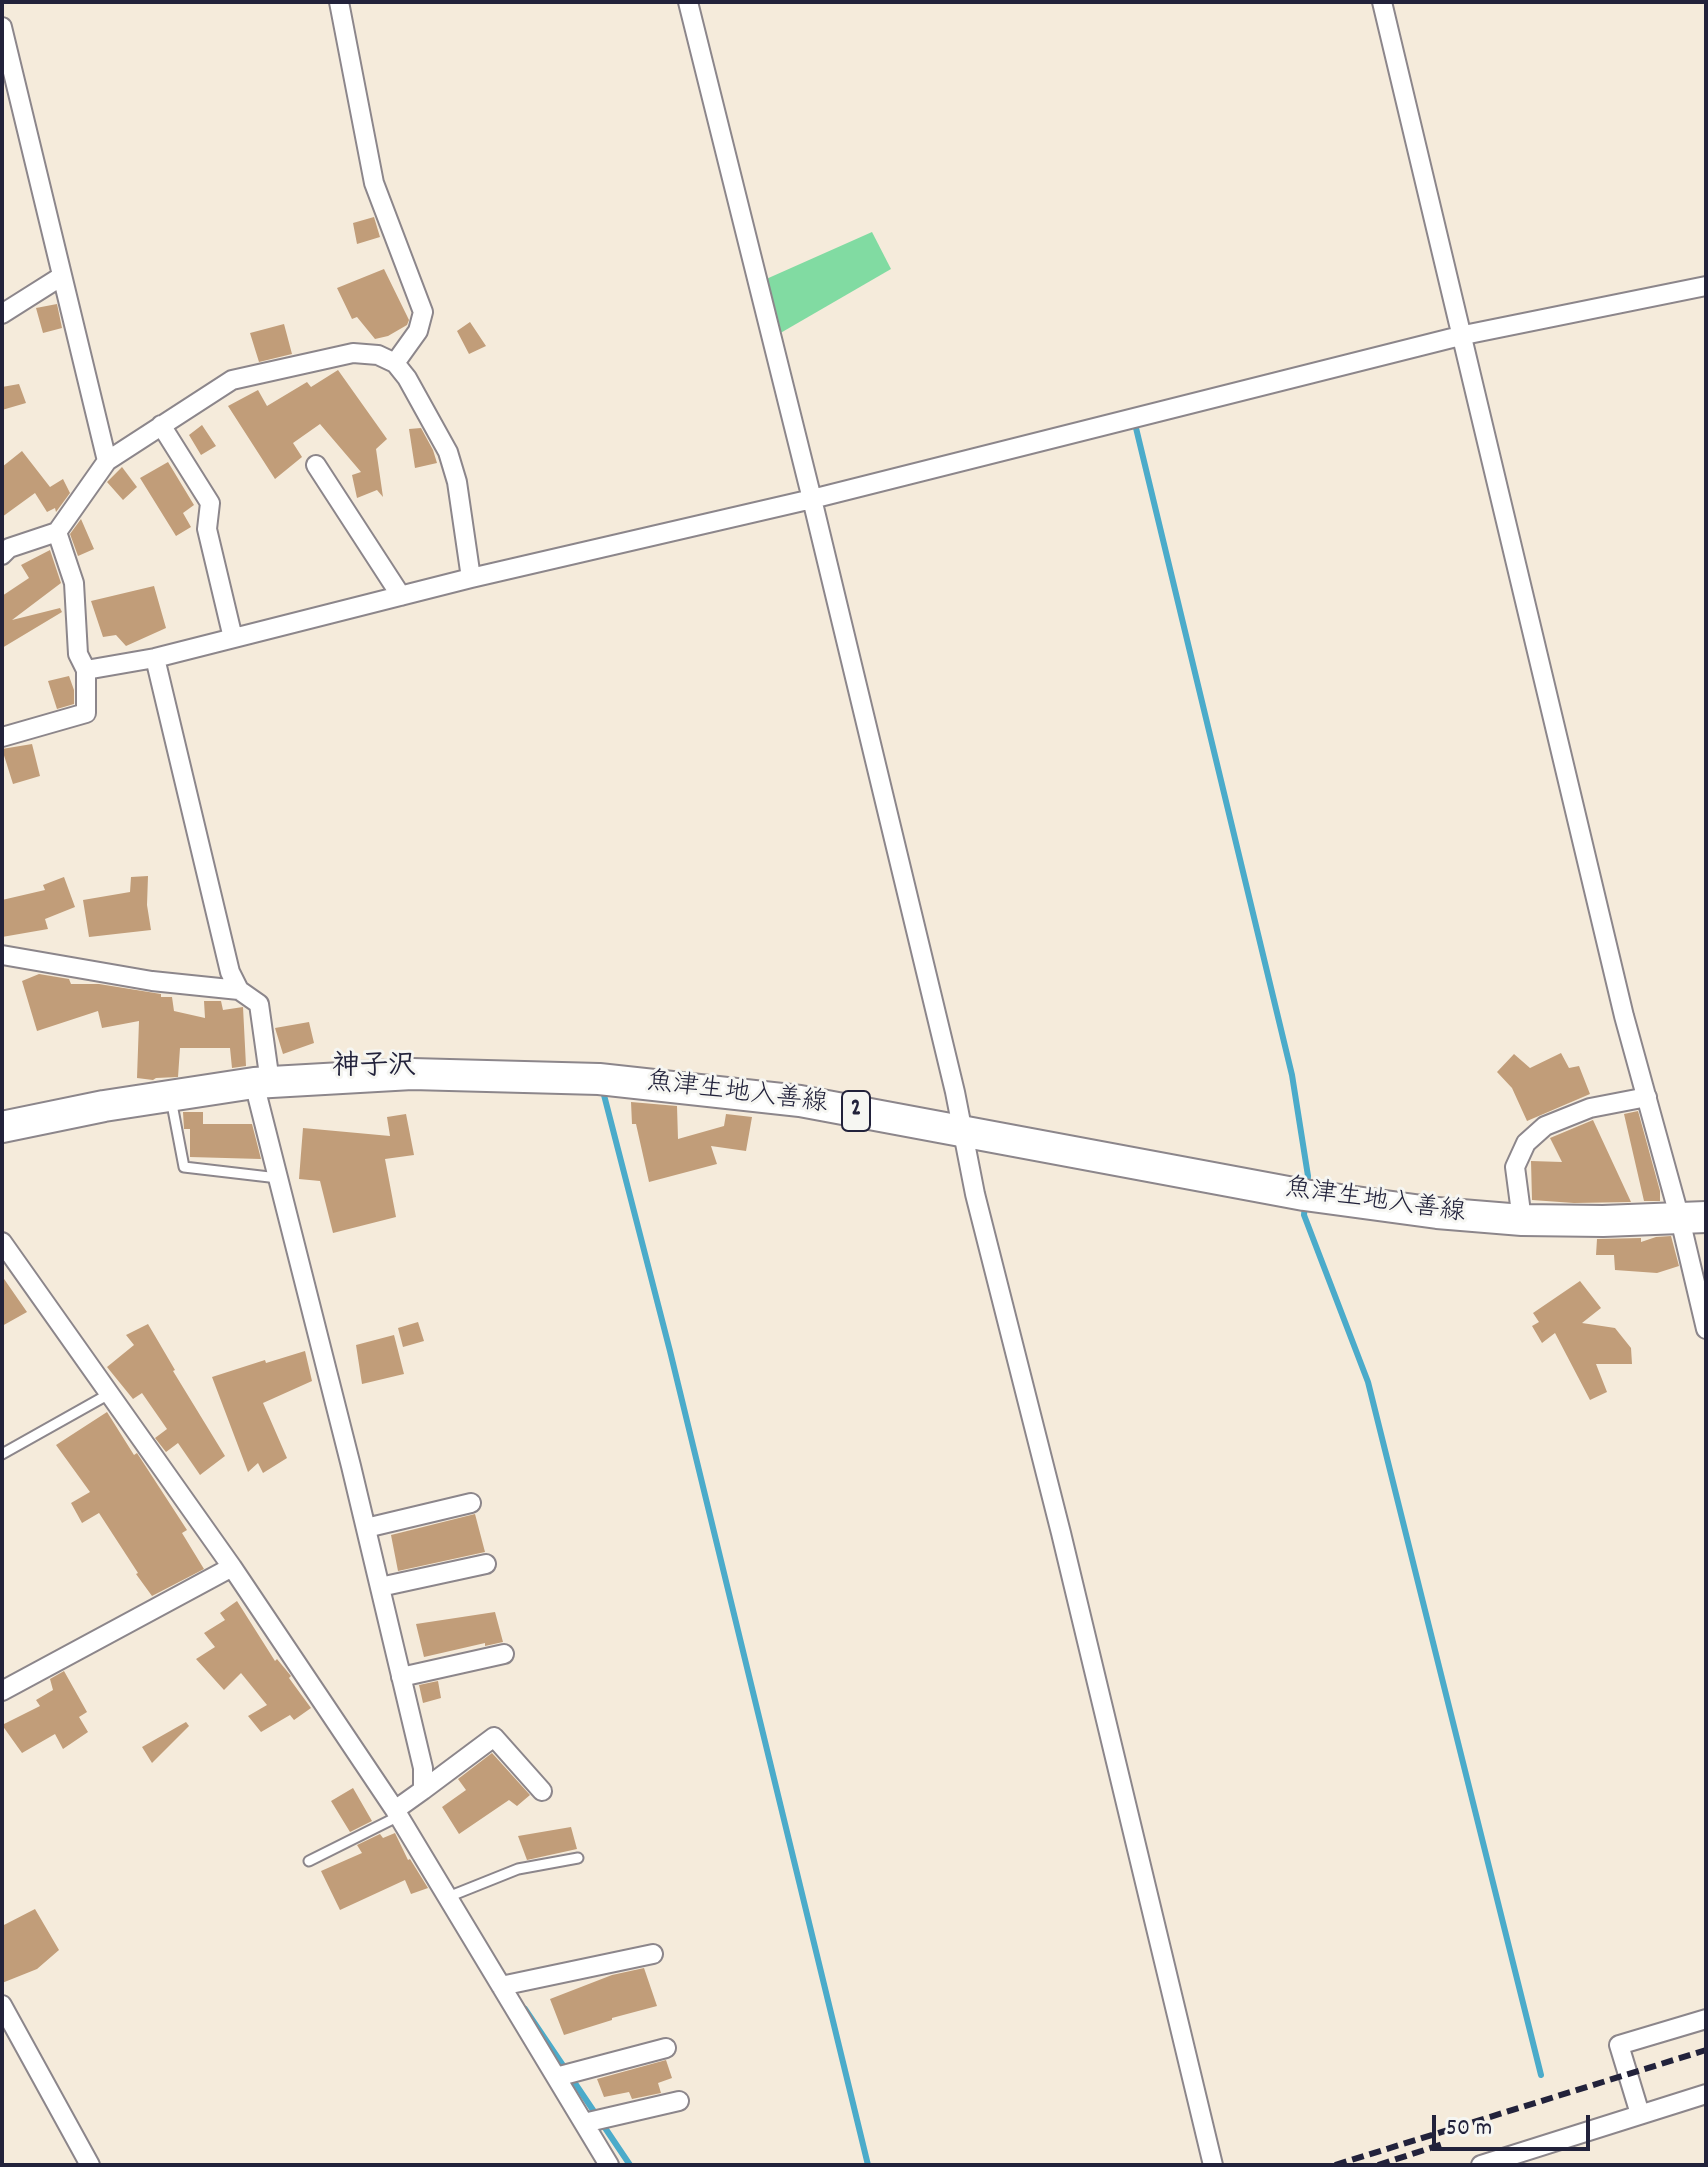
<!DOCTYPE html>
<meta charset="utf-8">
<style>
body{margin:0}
#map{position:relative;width:1708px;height:2167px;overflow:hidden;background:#f5ebdb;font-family:Dekko,sans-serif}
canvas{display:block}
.frame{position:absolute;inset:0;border:4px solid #22223b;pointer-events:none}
.scale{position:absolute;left:1432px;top:2115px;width:158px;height:36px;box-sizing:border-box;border:4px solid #22223b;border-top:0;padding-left:10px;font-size:24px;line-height:28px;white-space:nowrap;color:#22223b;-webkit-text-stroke:6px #f6f6f2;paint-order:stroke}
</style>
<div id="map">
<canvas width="1708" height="2167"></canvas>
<div class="frame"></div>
<div class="scale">50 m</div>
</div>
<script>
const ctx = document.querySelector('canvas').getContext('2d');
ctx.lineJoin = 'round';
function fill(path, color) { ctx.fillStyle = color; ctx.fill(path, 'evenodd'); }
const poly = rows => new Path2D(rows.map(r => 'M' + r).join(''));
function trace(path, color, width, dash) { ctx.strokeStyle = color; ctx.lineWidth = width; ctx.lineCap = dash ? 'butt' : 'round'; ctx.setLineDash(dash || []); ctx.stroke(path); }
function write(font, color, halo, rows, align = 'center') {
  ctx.font = font + ' Dekko,"Klee One",sans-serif'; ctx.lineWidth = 6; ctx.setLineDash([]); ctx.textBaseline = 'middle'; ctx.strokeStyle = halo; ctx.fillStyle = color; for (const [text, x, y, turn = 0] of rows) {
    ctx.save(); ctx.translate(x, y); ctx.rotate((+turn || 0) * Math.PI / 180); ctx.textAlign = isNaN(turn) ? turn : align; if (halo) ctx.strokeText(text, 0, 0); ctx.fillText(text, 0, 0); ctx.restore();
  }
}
const green = poly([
 [872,232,891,269,777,335,764,280]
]);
const stream = poly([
 [1136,428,1292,1075,1308,1176,1307,1188],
 [604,1095,670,1351,868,2165],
 [1305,1204,1304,1215,1368,1382,1541,2075],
 [525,2009,630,2165]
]);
const building = poly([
 [374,217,380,237,357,244,353,223],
 [384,269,409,320,407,325,388,336,375,339,357,317,352,319,337,288],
 [57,304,62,328,43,333,36,308],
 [470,322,486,346,469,354,457,331],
 [284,324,292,354,259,362,250,333],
 [338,370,387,439,376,449,383,497,377,490,357,498,352,475,361,472,320,424,293,443,302,457,275,479,228,406,258,390,267,406,307,382,311,387],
 [19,384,26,403,2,410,2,387],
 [202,425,216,446,201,455,189,435],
 [421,428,433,450,437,463,415,468,409,429],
 [22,451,50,487,63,479,70,493,56,512,55,508,47,512,35,493,2,517,2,467],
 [168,462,194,505,183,513,191,527,176,536,140,478],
 [122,467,137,487,123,500,107,482],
 [81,519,94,549,78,556,70,534],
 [50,550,61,583,12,620,60,608,62,612,2,648,2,596,29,578,21,565],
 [154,586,166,628,126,646,116,635,103,637,91,601],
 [69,676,74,690,74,704,57,709,48,681],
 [32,744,40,776,13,784,2,749],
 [148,876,147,905,151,930,89,937,83,900,130,892,131,877],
 [64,877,75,907,45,919,48,929,2,937,2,900,45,890,43,885],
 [39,974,69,979,71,984,99,984,161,994,161,997,172,997,174,1011,205,1018,204,1001,221,1001,223,1010,243,1007,246,1066,232,1068,230,1048,180,1048,178,1077,156,1078,153,1080,137,1078,139,1021,102,1028,98,1011,37,1031,22,981],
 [309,1022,314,1043,283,1054,275,1028],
 [1561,1053,1569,1068,1579,1066,1590,1094,1527,1121,1512,1088,1497,1072,1514,1054,1530,1068],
 [631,1102,677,1106,678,1139,724,1126,726,1114,752,1117,746,1151,711,1146,717,1164,649,1182,636,1124,632,1124],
 [1638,1111,1660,1191,1660,1201,1644,1201,1624,1114],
 [183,1112,203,1112,203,1124,252,1124,261,1159,190,1157,190,1129,184,1129],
 [406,1114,414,1155,385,1159,396,1217,333,1233,320,1181,299,1179,303,1128,390,1136,387,1117],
 [1593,1120,1631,1202,1574,1203,1532,1200,1531,1161,1562,1162,1550,1138],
 [1671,1236,1679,1266,1657,1273,1615,1270,1614,1255,1596,1255,1597,1239,1641,1238,1641,1242,1656,1237],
 [2,1276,27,1312,2,1326],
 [1580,1281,1601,1308,1582,1323,1615,1328,1631,1348,1632,1364,1596,1364,1607,1392,1590,1400,1555,1333,1542,1343,1532,1326,1539,1322,1533,1313],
 [418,1322,424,1341,403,1347,398,1328],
 [148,1324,175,1370,173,1371,225,1456,200,1475,178,1443,166,1452,155,1438,167,1429,142,1393,133,1399,107,1367,134,1345,126,1335],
 [394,1335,404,1374,362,1384,356,1345],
 [305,1351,312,1381,263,1403,287,1458,263,1473,258,1463,248,1472,212,1377,265,1360,266,1363],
 [107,1412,134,1455,137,1453,187,1530,182,1533,204,1569,152,1596,136,1574,138,1573,99,1513,82,1523,71,1503,90,1492,56,1445],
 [475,1514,485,1552,398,1571,391,1535],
 [237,1601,275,1661,277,1659,291,1676,289,1678,311,1708,294,1720,290,1715,261,1732,248,1716,267,1705,241,1673,224,1690,196,1659,215,1647,204,1633,225,1620,220,1613],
 [495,1612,503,1642,485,1646,485,1643,424,1657,416,1624],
 [64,1671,87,1712,79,1717,88,1732,63,1749,55,1734,22,1753,2,1725,40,1706,36,1700,53,1690,50,1679],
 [438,1681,441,1698,423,1703,419,1685],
 [186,1722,189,1726,152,1763,142,1747],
 [492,1753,530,1795,517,1806,509,1800,459,1834,442,1807,466,1790,458,1779],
 [353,1788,372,1821,350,1832,331,1801],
 [571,1827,577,1849,527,1860,518,1836],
 [395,1833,408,1860,410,1859,428,1888,411,1894,405,1880,340,1910,321,1871,362,1853,357,1845,380,1834,383,1838],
 [35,1909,59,1950,37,1969,2,1983,2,1926],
 [644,1968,657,2006,612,2018,612,2020,564,2035,550,1999,612,1975],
 [666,2060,672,2078,658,2083,661,2093,632,2099,629,2092,604,2097,597,2079]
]);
const lane = poly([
 [171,1099,184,1167,278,1178],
 [2,1454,109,1394],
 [309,1861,399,1816],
 [448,1897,518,1869,578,1858]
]);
const street = poly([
 [339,2,374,183,423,312,418,331,395,363],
 [688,2,812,499,955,1092,975,1194,1061,1533,1213,2165],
 [1382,2,1624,1016,1680,1219,1706,1329],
 [2,27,107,461],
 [2,314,62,276],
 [161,425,210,503,207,529,233,638],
 [316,465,401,596],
 [57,532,74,583,78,654,86,670,155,658,471,578,812,499,1464,335,1706,286],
 [2,555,9,548,57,532,107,461,232,380,353,353,378,355,395,363,407,378,448,452,457,482,471,578],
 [155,658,230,972,239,990,259,1004,270,1082],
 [2,737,86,713,86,670],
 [2,955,152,981,239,990],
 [254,1083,351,1466,423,1768,423,1790,395,1810],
 [1522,1220,1515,1167,1526,1143,1545,1126,1590,1108,1647,1097],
 [2,1242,232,1567,395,1810,609,2165],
 [366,1528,471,1503],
 [380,1587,486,1564],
 [401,1677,504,1654],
 [2,1691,232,1567],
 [423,1790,494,1737,542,1791],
 [501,1986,653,1954],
 [2,2005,90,2165],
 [556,2077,666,2048],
 [1640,2114,1619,2045,1706,2019],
 [584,2123,679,2101],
 [1481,2165,1706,2094]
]);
const primary = poly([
 [2,1127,104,1106,254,1083,412,1074,599,1079,800,1101,1304,1195,1437,1213,1522,1220,1603,1221,1706,1217]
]);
const rail = poly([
 [1335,2165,1706,2050],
 [1378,2165,1443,2144]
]);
const shields = [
 [856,1111,28]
];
const shieldNames = [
 ["2",856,1111]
];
const streetNames = [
 ["魚津生地入善線",737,1095,7],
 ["魚津生地入善線",1375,1203,8]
];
const neighbourhoodNames = [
 ["神子沢",374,1069]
];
fill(green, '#81dba2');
trace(stream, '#4babca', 6);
fill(building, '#c19d79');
trace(lane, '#8c868b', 13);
trace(street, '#8c868b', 22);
trace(primary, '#8c868b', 34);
trace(lane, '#fff', 9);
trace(street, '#fff', 18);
trace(primary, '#fff', 30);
trace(rail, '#22223b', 6, [12, 6]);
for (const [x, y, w] of shields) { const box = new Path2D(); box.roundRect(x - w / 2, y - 20, w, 40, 6); ctx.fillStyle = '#f6f6f2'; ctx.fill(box); trace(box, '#22223b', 2); }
write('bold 24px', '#22223b', null, shieldNames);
write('26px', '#22223b', '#f6f6f2', streetNames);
write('bold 28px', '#22223b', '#f6f6f2', neighbourhoodNames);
</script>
